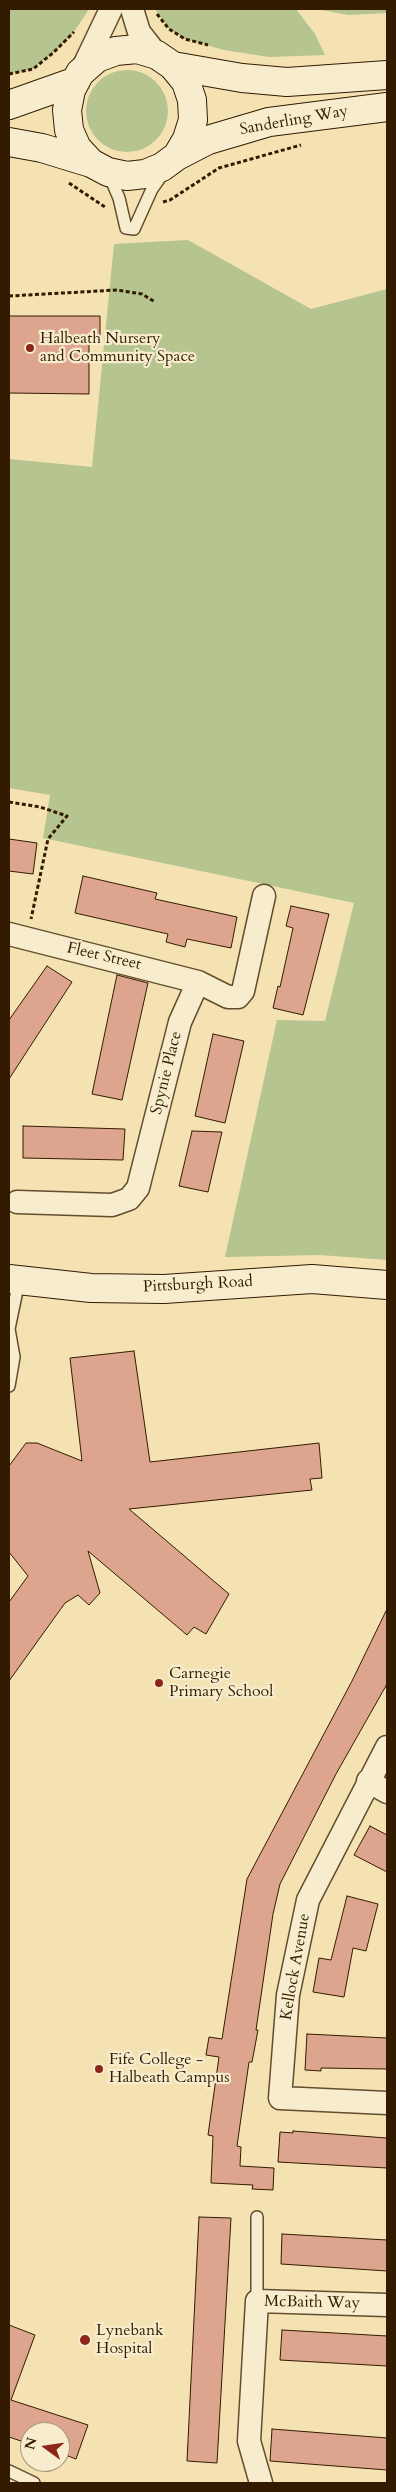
<!DOCTYPE html>
<style>
body{margin:0}
#map{position:relative;width:396px;height:2492px;overflow:hidden;background:#f4e2b3;font-family:Cardo,serif}
canvas{display:block}
.frame{position:absolute;inset:0;border:10px solid #321b00;pointer-events:none}
.north{position:absolute;left:20px;top:2422px;width:50px;height:50px;box-sizing:border-box;background:#f8ecce;border:1px solid #a9987c;border-radius:50%;rotate:284deg;font-size:14px;font-weight:700;line-height:20px;text-align:center;color:#321b00}
.north::after{content:'';display:block;margin:auto;width:18px;height:22px;background:#8f2418;clip-path:polygon(50% 0,100% 100%,50% 72%,0 100%)}
</style>
<div id="map">
<canvas width="396" height="2492"></canvas>
<div class="frame"></div>
<div class="north">N</div>
</div>
<script>
const ctx = document.querySelector('canvas').getContext('2d');
ctx.lineJoin = 'round';
function fill(path, color) { ctx.fillStyle = color; ctx.fill(path, 'evenodd'); }
const poly = rows => new Path2D(rows.map(r => 'M' + r).join(''));
function trace(path, color, width, dash) { ctx.strokeStyle = color; ctx.lineWidth = width; ctx.lineCap = dash ? 'butt' : 'round'; ctx.setLineDash(dash || []); ctx.stroke(path); }
function write(font, color, halo, rows, align = 'center') {
  ctx.font = font + ' Cardo,serif'; ctx.lineWidth = 4.5; ctx.setLineDash([]); ctx.textBaseline = 'middle'; ctx.strokeStyle = halo; ctx.fillStyle = color; for (const [text, x, y, turn = 0] of rows) {
    ctx.save(); ctx.translate(x, y); ctx.rotate((+turn || 0) * Math.PI / 180); ctx.textAlign = isNaN(turn) ? turn : align; if (halo) ctx.strokeText(text, 0, 0); ctx.fillText(text, 0, 0); ctx.restore();
  }
}
const green = poly([
 [9,9,89,9,72,35,53,53,33,69,9,74],
 [155,9,296,9,315,34,325,55,269,57,224,50,185,39,169,29],
 [317,9,387,9,387,13,348,15],
 '86 111a41 41 0 1 1 82 0a41 41 0 1 1-82 0Z',
 [188,240,311,309,387,289,387,1260,320,1255,225,1257,277,1020,325,1021,354,903,43,838,50,795,9,788,9,459,92,467,114,244]
]);
const building = poly([
 [9,316,100,316,100,338,89,338,89,394,9,393,9,316],
 [9,839,37,843,33,874,9,871,9,839],
 [83,876,157,893,155,899,237,917,231,948,187,939,185,947,166,942,168,934,75,913,83,876],
 [291,906,329,914,303,1015,273,1008,278,986,280,987,293,928,286,926,291,906],
 [47,966,72,982,9,1079,9,1020,47,966],
 [117,975,148,983,122,1100,92,1094,117,975],
 [213,1034,244,1041,225,1123,195,1116,213,1034],
 [23,1126,125,1129,123,1160,23,1158,23,1126],
 [192,1131,222,1132,208,1192,179,1186,192,1131],
 [134,1351,150,1462,319,1443,322,1478,310,1479,312,1490,129,1509,229,1594,206,1634,194,1627,187,1635,88,1551,100,1593,89,1605,78,1595,65,1603,9,1681,9,1602,28,1576,9,1552,9,1466,26,1443,37,1443,82,1461,70,1358,134,1351],
 [387,1609,387,1684,336,1774,280,1884,273,1914,256,2030,258,2030,252,2062,249,2062,237,2146,241,2147,240,2166,274,2168,273,2190,252,2189,253,2185,211,2183,213,2136,208,2135,219,2057,206,2055,209,2037,222,2039,247,1879,352,1681,387,1609],
 [370,1826,387,1835,387,1872,354,1855,370,1826],
 [347,1896,378,1904,366,1951,353,1948,344,1997,313,1992,319,1958,331,1960,347,1896],
 [307,2034,387,2038,387,2069,321,2068,321,2071,305,2070,307,2034],
 [293,2131,387,2138,387,2168,278,2162,280,2132,293,2133,293,2131],
 [199,2217,231,2218,217,2463,187,2461,199,2217],
 [282,2234,387,2240,387,2271,281,2264,282,2234],
 [9,2325,35,2335,11,2400,88,2425,76,2459,60,2453,60,2432,30,2432,30,2444,9,2437,9,2325],
 [282,2330,387,2336,387,2366,280,2360,282,2330],
 [272,2429,387,2438,387,2470,270,2461,272,2429]
]);
const path = poly([
 [157,14,169,29,185,39,208,45],
 [9,74,33,69,53,53,74,32],
 [69,183,105,207],
 [163,202,170,200,219,168,301,145],
 [9,296,117,290,142,294,155,302],
 [9,802,40,807,67,816,48,839,31,919]
]);
const lane = poly([
 [109,175,119,198,126,228,134,229,152,189,164,172],
 [9,1386,14,1357,9,1329,19,1281],
 [257,2217,257,2301],
 [9,2471,34,2483]
]);
const street = poly([
 [132,9,139,32,157,55],
 [81,72,111,9],
 [9,934,198,982],
 [17,1202,112,1205,129,1199,138,1188,180,1022,198,982,228,997,238,997,243,991,264,896],
 [387,1747,308,1900,288,1995,280,2098,387,2103],
 [368,1781,387,1792],
 [261,2483,249,2441,257,2301,387,2305]
]);
const secondary = poly([
 [173,66,242,78,287,82,387,75],
 [9,105,74,82],
 [9,142,42,148,91,163,108,172,127,176,145,174,162,167,177,156,187,139,193,120,192,100,186,82,173,66,157,55,137,49,116,51,97,58,80,73,71,90,67,110,69,130,77,148,91,163],
 [177,156,208,140,269,122,387,107],
 [9,1279,91,1288,164,1289,312,1279,387,1285]
]);
const markers = [
 [30,348,5,"#8f2418"],
 [159,1683,5,"#8f2418"],
 [99,2069,5,"#8f2418"],
 [85,2340,6,"#8f2418"]
];
const streetNames = [
 ["Sanderling Way",294,121,-10],
 ["Fleet Street",104,957,13],
 ["Spynie Place",167,1073,-76],
 ["Pittsburgh Road",198,1285,-3],
 ["Kellock Avenue",296,1967,-80],
 ["McBaith Way",312,2303,1]
];
const poiNames = [
 ["Halbeath Nursery",40,339],
 ["and Community Space",40,357],
 ["Carnegie",169,1674],
 ["Primary School",169,1692],
 ["Fife College -",109,2060],
 ["Halbeath Campus",109,2078],
 ["Lynebank",96,2331],
 ["Hospital",96,2349]
];
fill(green, '#b6c490');
fill(building, '#dda58e');
trace(building, '#321b00', 1);
trace(lane, '#624d2d', 14);
trace(street, '#624d2d', 25);
trace(secondary, '#321b00', 30);
trace(path, '#321b00', 3, [4, 2.5]);
trace(lane, '#f8ecce', 11);
trace(street, '#f8ecce', 22);
trace(secondary, '#f8ecce', 28);
for (const [x, y, r, color] of markers) { const dot = new Path2D(); dot.arc(x, y, r, 0, 2 * Math.PI); ctx.fillStyle = color; ctx.fill(dot); trace(dot, '#f8ecce', 2); }
write('16px', '#321b00', '#f8ecce', streetNames);
write('16px', '#321b00', '#f8ecce', poiNames, 'left');
</script>
